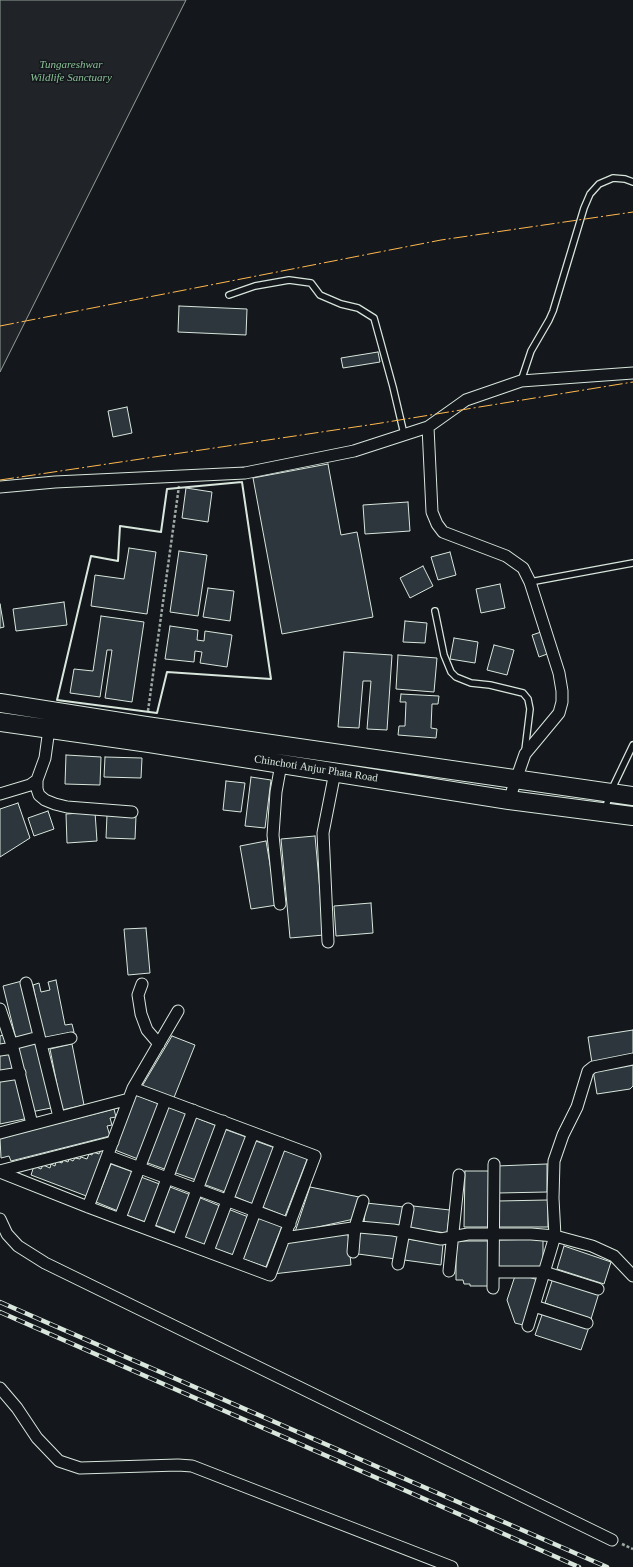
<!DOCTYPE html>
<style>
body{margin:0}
canvas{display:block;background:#14181c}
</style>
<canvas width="633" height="1567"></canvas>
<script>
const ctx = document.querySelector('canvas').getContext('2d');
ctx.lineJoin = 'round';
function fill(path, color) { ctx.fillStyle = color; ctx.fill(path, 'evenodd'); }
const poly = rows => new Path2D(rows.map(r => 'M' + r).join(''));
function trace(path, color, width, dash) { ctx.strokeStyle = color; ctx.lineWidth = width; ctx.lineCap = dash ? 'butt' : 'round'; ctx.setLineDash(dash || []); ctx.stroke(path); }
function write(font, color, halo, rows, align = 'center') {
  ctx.font = font + ' Georgia,serif'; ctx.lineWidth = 3; ctx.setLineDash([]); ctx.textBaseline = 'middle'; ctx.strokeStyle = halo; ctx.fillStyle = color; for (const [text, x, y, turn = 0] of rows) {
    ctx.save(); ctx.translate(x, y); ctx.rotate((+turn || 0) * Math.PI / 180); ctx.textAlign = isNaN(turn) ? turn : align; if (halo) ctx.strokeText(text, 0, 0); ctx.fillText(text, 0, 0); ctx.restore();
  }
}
const green = poly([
 [0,0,186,0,0,372,0,0]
]);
const building = poly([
 [179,306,247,309,246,335,178,332,179,306],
 [378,352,380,362,343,368,341,358,378,352],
 [127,407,132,433,113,437,108,411,127,407],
 [328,464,341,535,357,532,373,617,282,634,253,478,328,464],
 [186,488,212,492,208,522,182,518,186,488],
 [408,502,410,531,365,534,363,505,408,502],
 [129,548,156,552,147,614,91,606,95,575,124,579,129,548],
 [179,551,207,555,198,616,170,612,179,551],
 [450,552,456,575,438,580,431,557,450,552],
 [423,566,433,586,410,598,400,578,423,566],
 [500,584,505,608,481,613,476,589,500,584],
 [208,588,234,591,230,621,203,617,208,588],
 [64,602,67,625,16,631,13,609,64,602],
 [0,604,4,627,0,628,0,604],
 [101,616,144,622,132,702,105,698,112,650,107,650,100,697,70,693,74,669,93,671,101,616],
 [405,621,427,623,425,643,403,642,405,621],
 [170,626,198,630,197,640,204,641,205,631,232,635,227,667,200,663,202,652,195,651,194,662,165,659,170,626],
 [544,631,550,653,539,657,532,635,544,631],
 [454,638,478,642,475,663,450,659,454,638],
 [494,645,514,650,507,675,487,670,494,645],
 [344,652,392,655,387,730,367,729,371,681,363,681,359,728,338,727,344,652],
 [398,655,437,658,434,692,396,689,398,655],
 [401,694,439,696,438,704,432,704,431,728,437,729,436,738,398,735,399,726,405,726,406,702,400,702,401,694],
 [66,755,101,757,100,785,65,784,66,755],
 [105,757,142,758,141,778,104,777,105,757],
 [251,777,271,780,265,828,245,826,251,777],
 [226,781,245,783,241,812,223,810,226,781],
 [18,803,30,838,0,857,0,809,18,803],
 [48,811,54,829,34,836,28,818,48,811],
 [95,812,97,841,67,843,66,814,95,812],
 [107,815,136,816,135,839,106,838,107,815],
 [315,836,324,935,290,938,281,839,315,836],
 [266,841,277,905,251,909,240,846,266,841],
 [371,903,373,933,336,936,334,906,371,903],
 [146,928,150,973,128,975,124,929,146,928],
 [56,980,65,1025,72,1024,74,1032,44,1038,33,985,39,983,41,992,50,990,48,982,56,980],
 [22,981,35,1034,16,1039,3,986,22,981],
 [633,1030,633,1056,592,1063,588,1037,633,1030],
 [3,1035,6,1043,0,1045,0,1036,3,1035],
 [172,1036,195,1045,173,1100,141,1088,172,1036],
 [39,1042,51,1108,31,1112,18,1045,39,1042],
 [72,1044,84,1105,62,1110,50,1049,72,1044],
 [13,1053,17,1070,0,1073,0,1055,13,1053],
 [633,1064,633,1086,630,1089,597,1094,593,1070,633,1064],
 [16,1078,29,1118,0,1124,0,1081,16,1078],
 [136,1095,159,1104,138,1159,115,1150,136,1095],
 [166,1106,189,1115,167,1170,145,1162,166,1106],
 [114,1109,116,1117,110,1118,112,1125,107,1126,110,1136,11,1161,9,1156,1,1158,0,1138,114,1109],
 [194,1117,217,1126,196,1180,173,1172,194,1117],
 [224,1129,246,1137,225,1192,203,1184,224,1129],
 [253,1140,275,1148,253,1204,231,1195,253,1140],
 [282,1148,308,1157,285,1216,260,1206,282,1148],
 [101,1150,106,1152,89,1197,31,1175,34,1166,41,1169,43,1165,50,1168,51,1164,55,1166,56,1161,62,1163,63,1160,68,1162,69,1159,73,1161,75,1158,80,1159,81,1157,87,1159,89,1154,92,1155,93,1152,99,1154,101,1150],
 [111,1164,133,1172,118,1211,96,1202,111,1164],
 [547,1164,547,1192,498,1193,497,1166,547,1164],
 [465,1171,491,1171,490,1227,464,1227,465,1171],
 [141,1177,162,1185,148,1223,126,1215,141,1177],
 [170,1187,191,1195,176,1233,155,1225,170,1187],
 [310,1187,359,1197,354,1219,295,1232,310,1187],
 [198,1197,220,1206,205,1245,183,1237,198,1197],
 [548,1200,548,1227,498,1227,498,1201,548,1200],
 [366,1203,404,1207,402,1227,364,1223,366,1203],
 [413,1206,450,1210,447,1233,410,1229,413,1206],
 [228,1209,251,1218,236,1256,213,1248,228,1209],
 [259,1217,282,1226,266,1267,243,1259,259,1217],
 [360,1231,399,1236,396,1259,358,1254,360,1231],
 [348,1234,351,1265,273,1274,287,1242,348,1234],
 [407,1239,443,1244,441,1265,404,1260,407,1239],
 [543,1239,543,1269,496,1269,496,1240,543,1239],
 [456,1241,489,1241,489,1286,470,1286,470,1284,464,1284,463,1280,456,1280,456,1241],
 [564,1246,611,1262,604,1284,557,1269,564,1246],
 [516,1273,538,1280,523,1325,515,1323,507,1300,516,1273],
 [553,1278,599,1293,591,1319,545,1303,553,1278],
 [543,1312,589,1327,581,1350,535,1335,543,1312]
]);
const path = poly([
 [148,711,179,486],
 [622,1544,633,1549]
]);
const service = poly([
 [229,295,255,286,289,280,311,283,320,295,341,304,358,308,374,318,393,387,404,434],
 [521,381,531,351,549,320,553,311,584,208,590,194,599,184,613,178,625,179,633,182],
 [530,582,633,563],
 [435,611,444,655,451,672,456,677,471,683,490,685,523,693,528,699,530,709,525,750],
 [605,810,610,793,633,745]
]);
const minor = poly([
 [428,427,432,512,437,524,443,532,506,556,523,568,530,582,559,673,562,691,562,702,559,713,525,754,509,800],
 [0,487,55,482,245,473,354,451,428,427,466,400,521,381,633,373],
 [37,780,37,789,39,795,45,800,55,804,67,807,132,812],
 [0,794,30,785,37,780,45,758,49,729],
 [280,904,273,835,276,792,281,764],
 [328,942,323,833,335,772],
 [26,983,59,1117],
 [142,984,138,995,141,1014,147,1030,159,1044],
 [0,1009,13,1048,32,1124],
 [12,1044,39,1037],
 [41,1044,71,1038],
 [0,1050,13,1048],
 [0,1076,20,1073],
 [133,1088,178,1011],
 [0,1133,129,1099],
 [108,1156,290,1224],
 [0,1171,113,1142],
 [0,1172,88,1207,270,1275,315,1156,133,1088,88,1207],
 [120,1218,165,1101],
 [0,1219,7,1234,18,1246,45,1263,612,1540],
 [148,1229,193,1110],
 [284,1238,359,1227,393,1230,441,1239,468,1234,531,1234,555,1236,592,1246,614,1256,633,1276],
 [178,1240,223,1121],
 [208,1251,253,1133],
 [353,1252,355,1227,363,1201],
 [236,1262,281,1143],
 [398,1264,408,1209],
 [449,1271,459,1175],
 [493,1272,544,1272,598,1289],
 [493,1288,494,1164],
 [534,1306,587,1323],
 [528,1326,555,1236,553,1198,554,1161,563,1135,577,1107,588,1071,593,1067,633,1059],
 [0,1388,17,1408,37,1438,59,1461,80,1468,178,1465,192,1466,452,1567]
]);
const primary = poly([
 [0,703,146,726,633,796],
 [0,722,149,743,509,800,633,816]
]);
const rail = poly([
 [0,1302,607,1567],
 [0,1312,579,1567]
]);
const wall = poly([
 [242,482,271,679,167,672,157,713,57,700,91,556,118,561,120,526,161,532,167,489,242,482]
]);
const power = poly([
 [0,326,441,240,633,212],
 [0,480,375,424,633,382]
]);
const parkNames = [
 ["Tungareshwar",71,65],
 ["Wildlife Sanctuary",71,78]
];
const streetNames = [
 ["Chinchoti Anjur Phata Road",316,769,9]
];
fill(green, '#202428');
trace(green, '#939e99', 1);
fill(building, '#2c363c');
trace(building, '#d8e6dc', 1);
trace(service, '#d8e6dc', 8);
trace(minor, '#d8e6dc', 13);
trace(primary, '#d8e6dc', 20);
trace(path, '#9da8a2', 2.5, [3, 2]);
trace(service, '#14181c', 5.5);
trace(minor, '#14181c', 11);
trace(primary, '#14181c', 18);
trace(rail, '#d8e6dc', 4.5);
trace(rail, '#14181c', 3, [9]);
trace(wall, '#d8e6dc', 2);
trace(power, '#ffb74d', 1, [14, 3, 2, 3]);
write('italic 11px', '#8ac095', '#14181c', parkNames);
write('11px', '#d8e6dc', '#14181c', streetNames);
</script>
